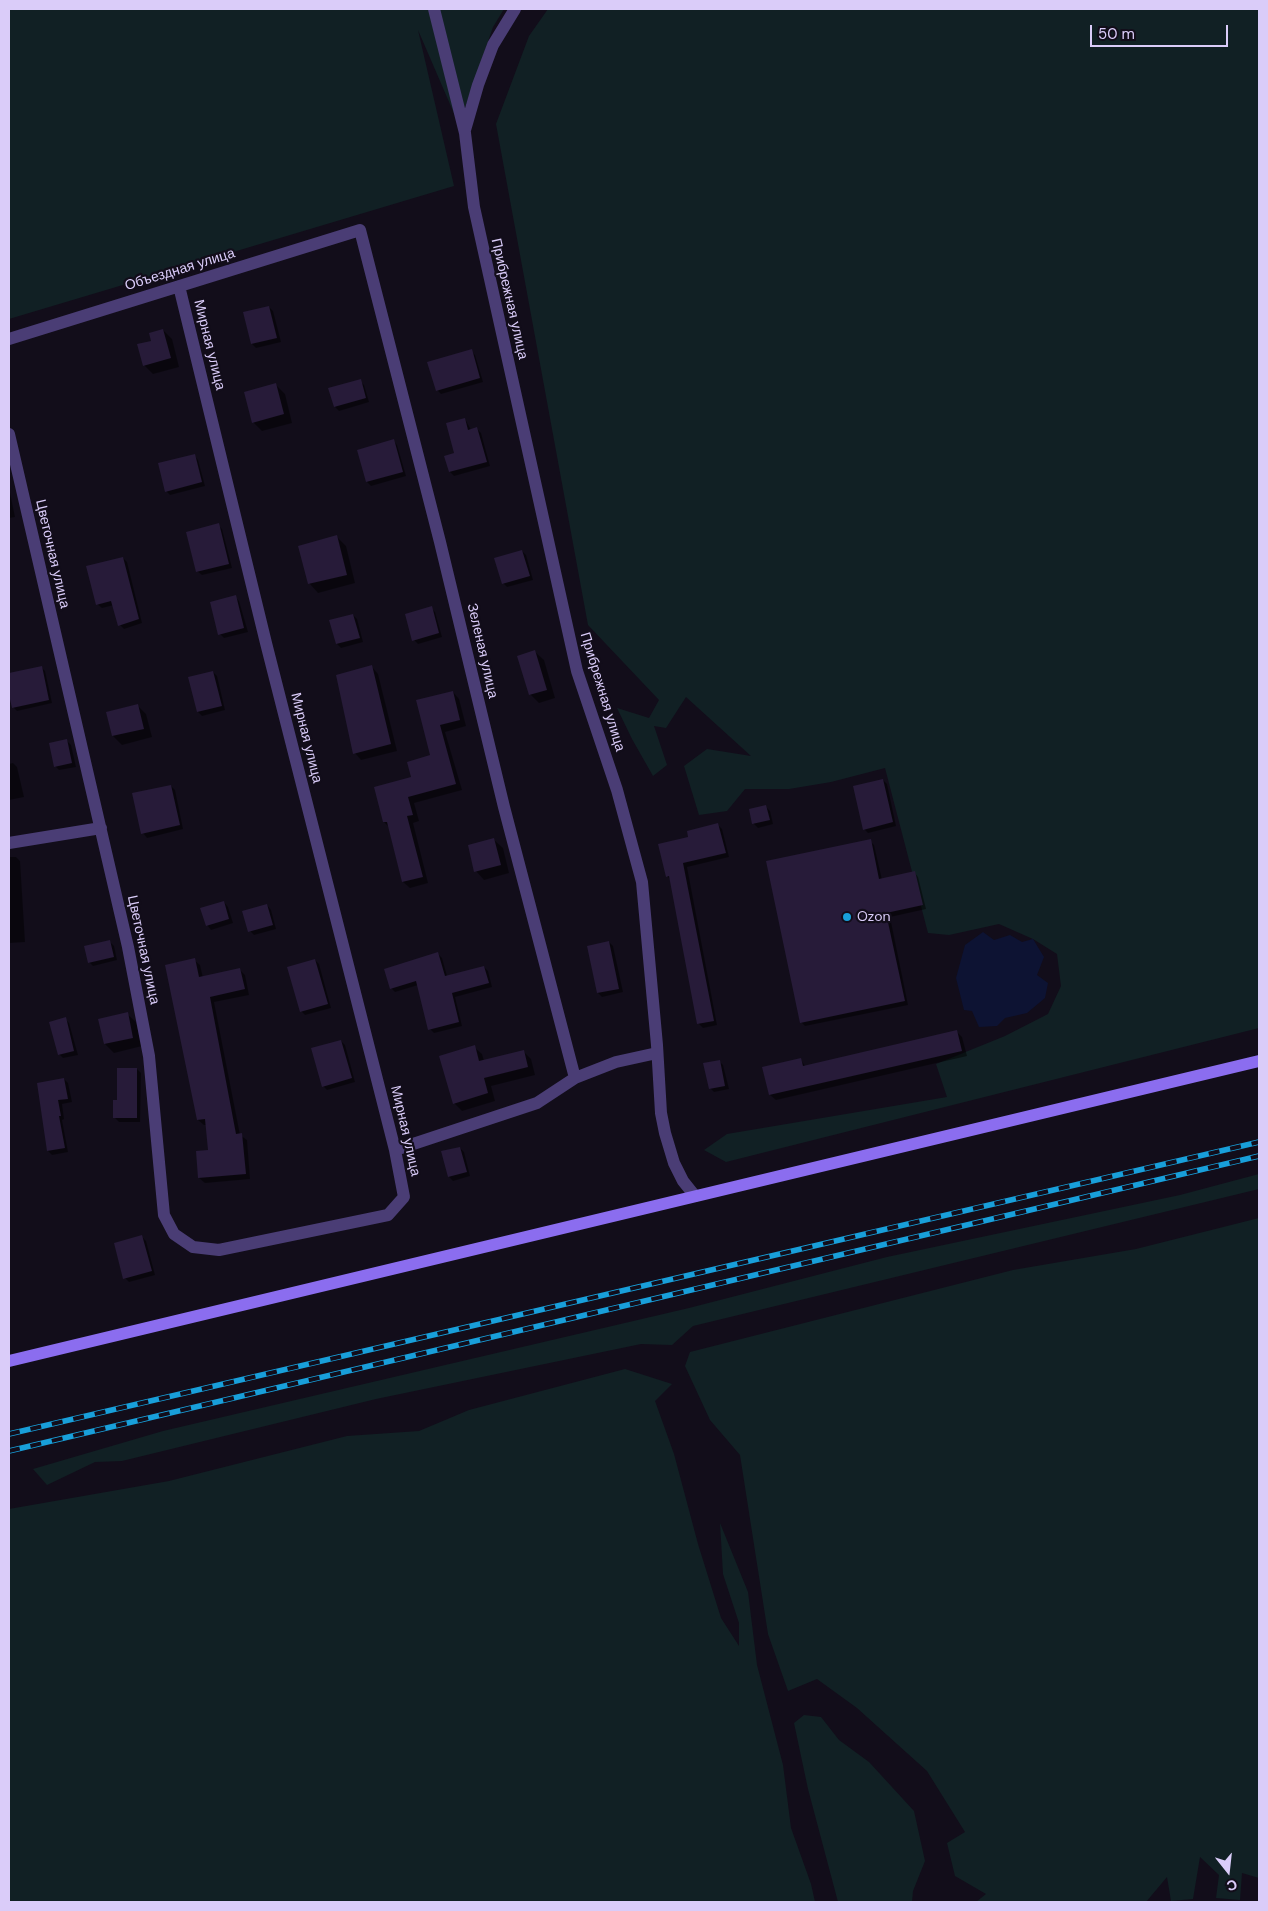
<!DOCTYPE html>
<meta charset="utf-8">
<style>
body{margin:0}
#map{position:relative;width:1268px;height:1911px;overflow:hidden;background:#120d1a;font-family:"DM Sans",sans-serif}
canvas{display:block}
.frame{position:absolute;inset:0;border:10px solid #daccf9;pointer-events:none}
.north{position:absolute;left:1203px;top:1846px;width:50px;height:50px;-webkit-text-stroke:4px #120d1a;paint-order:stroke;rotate:164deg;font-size:14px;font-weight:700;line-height:20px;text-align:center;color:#daccf9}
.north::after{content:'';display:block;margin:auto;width:18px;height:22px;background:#daccf9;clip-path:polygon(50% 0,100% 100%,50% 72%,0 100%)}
.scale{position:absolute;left:1090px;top:25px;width:138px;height:22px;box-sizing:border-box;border:2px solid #daccf9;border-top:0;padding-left:6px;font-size:15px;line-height:18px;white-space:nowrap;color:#daccf9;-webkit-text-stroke:4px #120d1a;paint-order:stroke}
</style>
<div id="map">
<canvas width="1268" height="1911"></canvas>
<div class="frame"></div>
<div class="north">С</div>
<div class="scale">50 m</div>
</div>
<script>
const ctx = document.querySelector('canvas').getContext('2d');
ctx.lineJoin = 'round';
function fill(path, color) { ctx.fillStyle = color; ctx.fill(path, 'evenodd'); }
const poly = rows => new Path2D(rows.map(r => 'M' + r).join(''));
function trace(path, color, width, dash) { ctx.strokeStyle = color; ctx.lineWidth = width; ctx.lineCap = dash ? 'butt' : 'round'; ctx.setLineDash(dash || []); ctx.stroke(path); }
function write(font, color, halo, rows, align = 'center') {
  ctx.font = font + ' "DM Sans",sans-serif'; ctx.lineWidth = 4.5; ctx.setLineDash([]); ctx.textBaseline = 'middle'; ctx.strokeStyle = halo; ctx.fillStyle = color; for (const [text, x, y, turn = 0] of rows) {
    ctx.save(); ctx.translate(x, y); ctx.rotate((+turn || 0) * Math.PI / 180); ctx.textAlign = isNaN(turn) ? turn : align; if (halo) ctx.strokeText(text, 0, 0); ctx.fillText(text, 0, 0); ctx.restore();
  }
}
const green = poly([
 [9,9,504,9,493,27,459,125,418,30,454,186,9,319],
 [548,9,1259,9,1259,1028,726,1162,704,1150,727,1134,947,1097,936,1064,1005,1036,1048,1014,1061,986,1057,954,1033,939,999,924,949,935,928,933,885,768,831,782,789,789,745,789,727,811,699,815,684,766,707,749,751,756,686,697,666,728,654,726,667,765,653,776,632,739,617,708,649,718,659,700,588,625,496,124,529,36],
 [1259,1174,1259,1189,693,1326,672,1345,641,1344,376,1399,122,1461,95,1462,47,1485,33,1469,163,1431,689,1308,887,1257,1180,1195],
 [1259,1218,1259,1878,1242,1873,1240,1900,1216,1898,1219,1875,1200,1857,1193,1899,1171,1901,1167,1877,1146,1902,976,1902,986,1894,955,1876,947,1843,965,1832,927,1771,857,1708,817,1679,788,1691,768,1634,740,1455,710,1420,685,1366,690,1352,1013,1270,1136,1249],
 [625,1369,672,1384,655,1401,674,1454,698,1544,721,1618,739,1646,739,1623,723,1574,720,1523,748,1592,757,1665,783,1765,791,1828,811,1884,815,1902,9,1902,9,1509,169,1481,347,1436,419,1431,469,1410],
 [804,1715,821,1717,839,1740,869,1762,914,1811,925,1861,913,1891,912,1902,838,1902,808,1789,794,1723]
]);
const water = poly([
 [983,932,994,940,1010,935,1022,942,1033,939,1044,957,1037,975,1048,983,1045,998,1027,1013,1005,1018,997,1026,979,1027,972,1011,964,1010,956,978,965,945]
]);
const shadow = poly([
 [269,307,273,311,281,342,256,348,252,344,244,313],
 [163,330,172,339,179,367,153,374,144,365],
 [471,351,475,355,483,382,441,394,437,390],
 [360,381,364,385,369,402,339,411,335,407],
 [276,385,285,394,292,423,262,431,253,422],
 [465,419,471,430,477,429,481,433,490,466,454,476,450,472,446,457,456,454],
 [393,440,397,445,406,476,371,486,367,482],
 [194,455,198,460,205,486,170,495,166,491],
 [9,488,15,517,9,518],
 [218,525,222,529,232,568,202,575,197,571],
 [337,537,346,546,355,583,318,593,310,584,300,546],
 [522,551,526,555,533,580,507,587,503,583],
 [123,558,127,562,142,623,124,629,120,625,114,605,102,608,97,604],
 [235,597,239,601,248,632,224,638,220,634],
 [431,608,435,612,442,637,418,644,414,640],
 [353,615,357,619,363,642,341,648,337,644],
 [535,652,544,660,555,698,539,703,530,694],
 [41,667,45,671,52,703,17,711,13,707,9,689,9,674],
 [372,667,378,674,397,751,361,760,355,753],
 [213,672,217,676,225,710,202,716,198,712],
 [453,692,459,699,466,726,445,732,462,790,414,803,419,821,413,823,428,883,410,888,403,882,389,827,384,822,412,778,432,756,418,701],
 [137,705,146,714,152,737,122,745,113,736,108,713],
 [67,741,71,745,76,767,59,770,55,766],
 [13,763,17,767,24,797,9,800,9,764],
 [883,780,887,784,896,826,868,833,864,829],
 [171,786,175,790,183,829,147,838,143,833],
 [766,807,770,811,773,824,758,828,754,824,750,810],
 [718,825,722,829,729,857,687,867,717,1025,703,1028,699,1024,671,880,667,876,690,838],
 [494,840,503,848,509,873,484,880,476,871],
 [870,841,874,845,882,880,914,872,918,877,926,909,890,917,908,1005,805,1026,801,1022],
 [9,857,16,857,20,861,25,942,9,943],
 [224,902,228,907,233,923,211,930,207,925],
 [267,905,271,910,276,929,254,935,250,931],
 [110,942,114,946,117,960,93,966,89,962],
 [609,942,613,946,623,992,602,997,598,993],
 [438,954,442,958,447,976,484,967,488,971,492,987,455,997,462,1026,434,1033,430,1029,418,985,395,992,391,988],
 [194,960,200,965,203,978,239,969,245,975,249,995,214,1002,240,1135,247,1140,250,1179,205,1183,199,1178,209,1151,207,1125,204,1125,198,1120,166,966],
 [315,960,319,964,331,1008,305,1015,301,1011],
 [127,1014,136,1022,142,1046,114,1053,105,1044],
 [65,1019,69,1023,78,1055,63,1058,59,1054],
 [957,1032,962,1037,967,1056,776,1100,770,1095,800,1059,806,1067],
 [341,1041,345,1045,355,1082,327,1090,323,1086],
 [474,1047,482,1054,484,1061,523,1051,531,1059,535,1075,491,1086,495,1101,462,1111,454,1103],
 [719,1061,723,1065,729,1089,714,1092,710,1088],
 [137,1069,141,1073,140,1122,119,1122,115,1118],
 [64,1079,68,1083,72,1102,62,1104,64,1119,62,1120,68,1152,52,1155,48,1151,38,1084],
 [460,1148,464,1152,470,1176,453,1181,449,1177],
 [142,1237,146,1241,155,1275,129,1282,125,1278]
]);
const building = poly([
 [269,306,277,338,251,344,243,312],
 [163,329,171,358,143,366,137,344,151,341,149,333],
 [472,349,480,378,436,391,427,362],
 [361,379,366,398,334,407,328,388],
 [276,383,284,414,252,423,244,392],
 [465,418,468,430,477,427,487,462,449,472,444,456,454,453,446,423],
 [394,439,403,472,366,482,357,450],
 [195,454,202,482,165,492,158,463],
 [219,523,229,564,196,572,186,532],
 [337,535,347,575,308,584,298,546],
 [522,550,530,576,502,584,494,558],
 [123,557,139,619,118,626,111,601,96,605,86,566],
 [236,595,244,628,218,635,210,602],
 [432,606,439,633,412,641,405,614],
 [353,614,360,638,336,644,329,620],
 [535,650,547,690,529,695,517,656],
 [372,665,391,744,353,754,336,675],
 [42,666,49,700,12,708,9,695,9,673],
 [213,671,222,706,197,712,188,677],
 [453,691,460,720,440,725,456,784,408,797,413,815,407,816,423,877,402,882,387,822,383,822,374,787,411,777,407,762,430,755,416,700],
 [138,704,144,729,112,736,106,712],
 [67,739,72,763,54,767,49,743],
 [883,779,893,822,863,830,853,786],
 [171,785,180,825,141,834,132,793],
 [766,805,770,820,752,824,749,809],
 [718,823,726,853,683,863,714,1021,697,1024,669,876,666,877,658,844,688,837,687,831],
 [494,838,501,865,474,872,468,845],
 [871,839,879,879,915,871,923,905,886,913,905,1001,800,1023,766,861],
 [224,901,229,919,206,926,200,908],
 [267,904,273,925,248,932,242,911],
 [110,940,114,957,88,963,84,946],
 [609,941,619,989,597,993,587,946],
 [438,952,445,976,484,966,489,983,452,993,459,1022,428,1030,416,981,390,989,384,969],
 [195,958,199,977,240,968,245,989,210,997,236,1134,242,1133,246,1174,198,1178,196,1151,208,1150,205,1119,197,1120,165,965],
 [315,959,328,1004,300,1012,287,967],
 [128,1012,133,1038,104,1044,98,1019],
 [66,1017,74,1051,58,1055,49,1022],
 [957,1030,962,1051,769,1095,762,1067,801,1058,803,1066],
 [341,1040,352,1078,322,1087,311,1048],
 [475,1045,479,1061,524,1050,528,1067,484,1078,488,1093,453,1104,439,1056],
 [720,1060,725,1086,709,1089,703,1063],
 [117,1068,137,1068,137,1118,113,1118,113,1100,117,1100],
 [64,1078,68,1099,58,1100,61,1116,59,1116,65,1148,47,1151,37,1083],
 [460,1147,467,1172,448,1177,441,1151],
 [142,1235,152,1271,123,1279,114,1243]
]);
const street = poly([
 [434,9,465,133,474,207,577,671,617,790,642,882,657,1045,661,1113,665,1133,674,1163,683,1181,695,1196],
 [465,130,478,85,493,45,515,9],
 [9,339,360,230,440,542,504,807,575,1078],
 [9,434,128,947,149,1056,164,1215,174,1234,193,1247,219,1250,388,1215,404,1197,395,1150,266,643,179,286],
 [9,843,101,828],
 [395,1150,537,1103,575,1078,616,1062,657,1053]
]);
const secondary = poly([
 [9,1361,1259,1061]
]);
const rail = poly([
 [9,1434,1259,1142],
 [9,1451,1259,1156]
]);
const markers = [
 [847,917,5,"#189fda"]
];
const streetNames = [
 ["Объездная улица",180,270,-17],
 ["Прибрежная улица",509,299,77],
 ["Мирная улица",209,345,76],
 ["Цветочная улица",52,554,77],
 ["Зеленая улица",482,651,77],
 ["Прибрежная улица",602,692,73],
 ["Мирная улица",306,738,76],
 ["Цветочная улица",143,950,78],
 ["Мирная улица",405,1131,77]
];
const poiNames = [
 ["Ozon",857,917]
];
fill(green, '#112024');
fill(water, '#0d1333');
fill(shadow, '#0007');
fill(building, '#271b39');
trace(street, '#4a3d75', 12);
trace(secondary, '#8b6def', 12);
trace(rail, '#189fda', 5.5);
trace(rail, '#120d1a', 4, [11]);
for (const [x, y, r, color] of markers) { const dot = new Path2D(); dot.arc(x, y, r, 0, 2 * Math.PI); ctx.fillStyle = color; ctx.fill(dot); trace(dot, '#120d1a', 2); }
write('14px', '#daccf9', '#120d1a', streetNames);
write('14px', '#daccf9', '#120d1a', poiNames, 'left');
</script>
